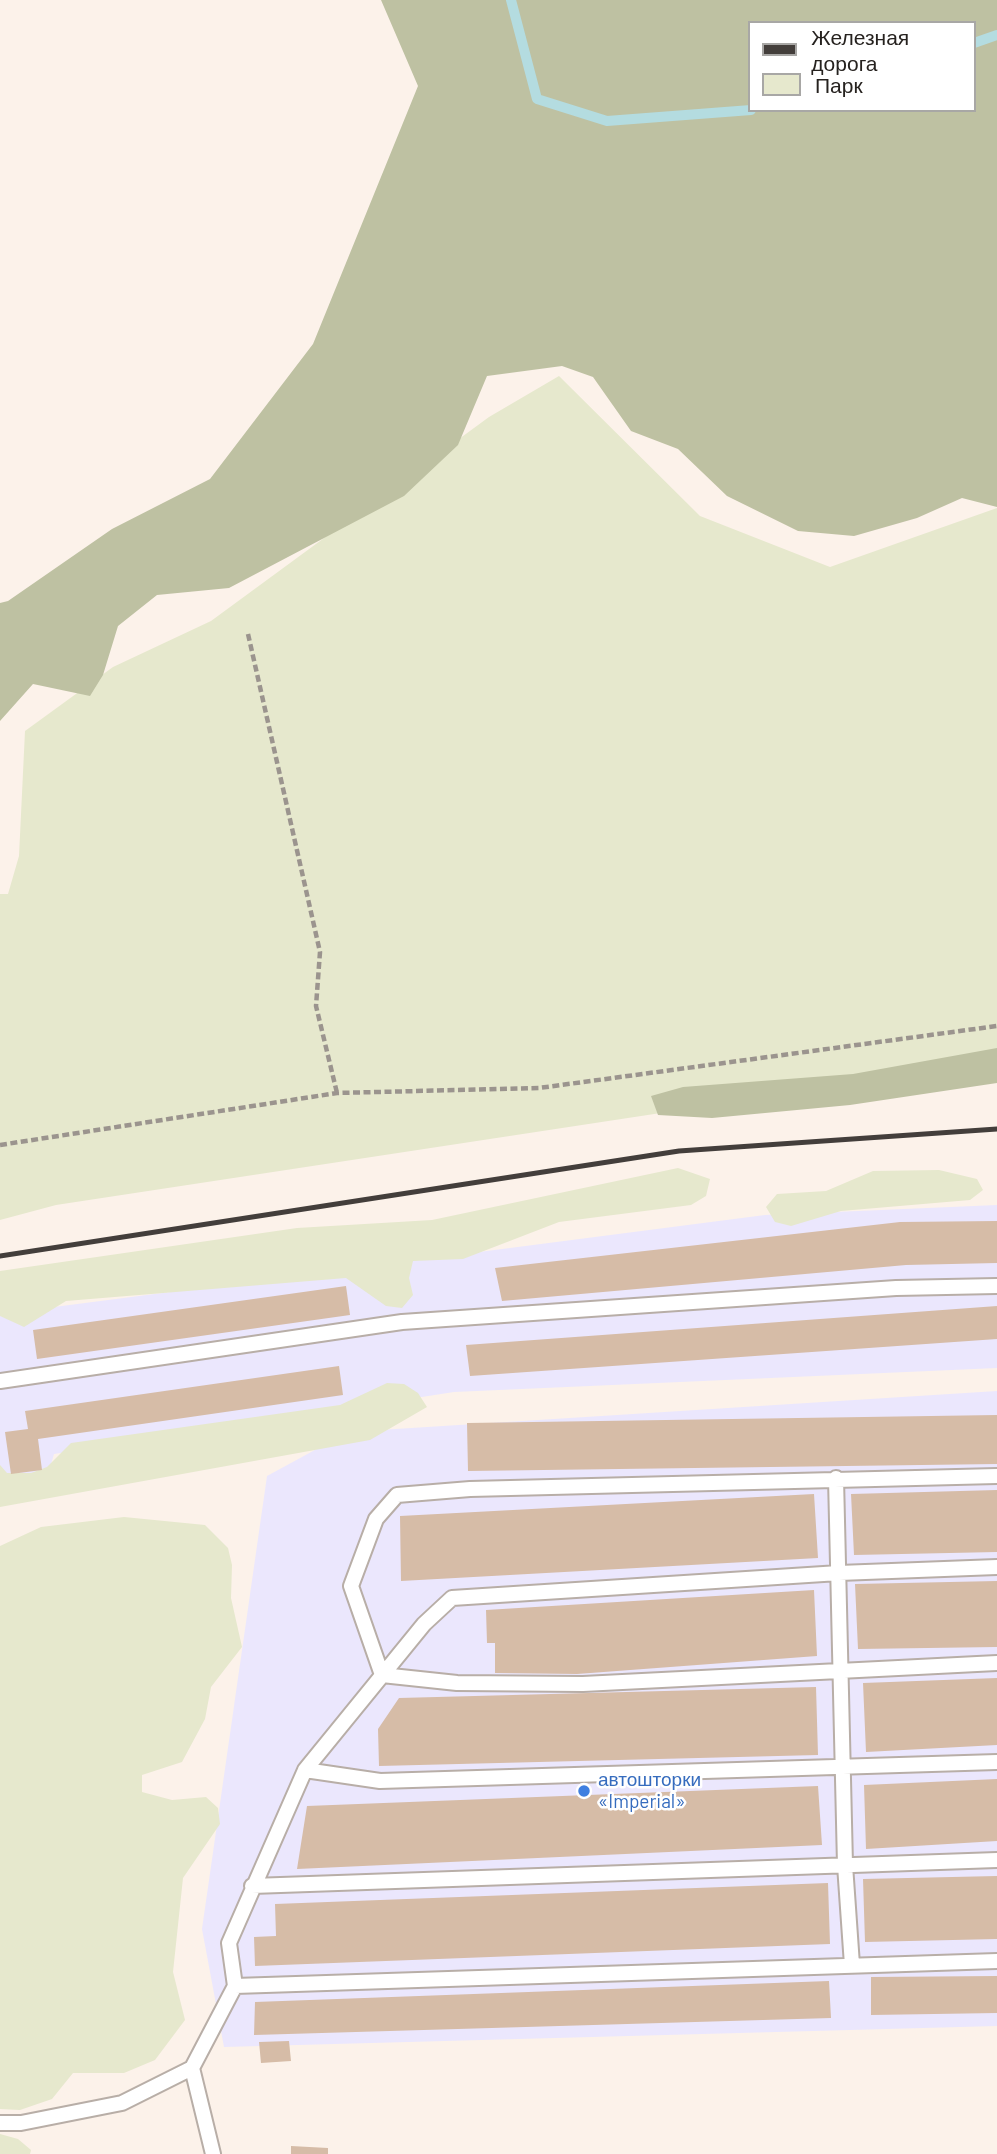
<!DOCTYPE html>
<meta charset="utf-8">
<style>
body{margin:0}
#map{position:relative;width:997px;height:2154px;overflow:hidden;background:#fcf2ea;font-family:Barlow,sans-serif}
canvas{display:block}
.legend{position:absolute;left:748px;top:21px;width:228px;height:91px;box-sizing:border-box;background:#fff;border:2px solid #a8a7a5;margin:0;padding:9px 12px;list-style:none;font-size:21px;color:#26221f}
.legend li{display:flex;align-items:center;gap:14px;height:35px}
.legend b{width:35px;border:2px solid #a8a7a5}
</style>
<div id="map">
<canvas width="997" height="2154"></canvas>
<ul class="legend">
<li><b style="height:9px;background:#433e3b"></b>Железная дорога</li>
<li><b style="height:19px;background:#e6e8cd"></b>Парк</li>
</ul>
</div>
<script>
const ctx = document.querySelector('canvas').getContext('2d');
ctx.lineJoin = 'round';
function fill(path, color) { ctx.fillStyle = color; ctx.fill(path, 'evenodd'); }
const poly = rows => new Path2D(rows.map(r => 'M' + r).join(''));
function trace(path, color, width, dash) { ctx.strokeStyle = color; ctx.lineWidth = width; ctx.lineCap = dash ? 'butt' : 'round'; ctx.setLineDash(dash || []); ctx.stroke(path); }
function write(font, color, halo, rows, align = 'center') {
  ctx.font = font + ' Barlow,sans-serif'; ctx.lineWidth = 5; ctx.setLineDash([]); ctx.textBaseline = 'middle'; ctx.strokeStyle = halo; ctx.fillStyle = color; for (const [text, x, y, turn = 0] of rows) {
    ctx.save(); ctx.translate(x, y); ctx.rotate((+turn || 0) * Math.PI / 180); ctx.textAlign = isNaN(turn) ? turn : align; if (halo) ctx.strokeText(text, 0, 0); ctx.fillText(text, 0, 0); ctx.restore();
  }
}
const industrial = poly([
 [997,1205,997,1368,454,1392,54,1454,47,1478,0,1482,0,1314,765,1215],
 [997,1391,997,2026,224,2047,202,1929,267,1476,348,1432]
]);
const green = poly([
 [559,376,700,516,830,567,997,508,997,1054,812,1090,56,1205,0,1220,0,894,8,894,19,856,25,731,113,667,211,621,489,417],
 [678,1168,710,1179,706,1196,691,1205,559,1222,463,1259,413,1261,409,1278,413,1295,402,1308,386,1306,346,1278,66,1301,24,1327,0,1316,0,1271,297,1228,432,1220],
 [939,1170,977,1179,983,1190,970,1200,841,1211,791,1226,775,1222,766,1207,777,1194,826,1191,873,1171],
 [387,1383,404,1384,418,1393,427,1407,370,1440,0,1507,0,1465,7,1473,31,1473,47,1467,71,1443,340,1405],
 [124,1517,205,1525,228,1548,232,1565,231,1598,242,1647,211,1687,205,1719,182,1762,142,1775,142,1792,172,1800,206,1797,218,1808,220,1824,183,1878,173,1972,185,2020,155,2060,124,2073,73,2073,52,2099,20,2110,0,2109,0,1546,41,1527],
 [0,2134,18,2139,31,2150,30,2154,0,2154]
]);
const forest = poly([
 [381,0,997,0,997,507,962,498,917,518,854,536,798,531,727,496,678,449,631,431,593,377,562,366,487,376,458,445,404,496,229,588,157,595,118,626,103,675,90,696,33,684,0,721,0,603,8,601,112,529,210,479,313,344,418,86],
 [750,23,974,23,974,110,750,110],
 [997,1048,997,1083,850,1105,712,1118,658,1115,651,1096,683,1087,853,1074]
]);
const stream = poly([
 [511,0,537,99,607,121,751,110],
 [974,43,997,35]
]);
const building = poly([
 [997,1221,997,1263,906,1265,502,1301,495,1268,900,1222],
 [346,1286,350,1315,37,1359,33,1330],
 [997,1306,997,1339,470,1376,466,1345],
 [339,1366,343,1395,38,1439,42,1470,11,1474,5,1432,28,1429,25,1411],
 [997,1415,997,1464,468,1471,467,1423],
 [997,1490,997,1552,854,1555,851,1494],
 [814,1494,818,1558,401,1581,400,1516],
 [997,1581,997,1647,858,1649,855,1584],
 [814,1590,817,1656,577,1674,495,1673,495,1643,487,1643,486,1610],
 [997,1678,997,1745,866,1752,863,1683],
 [816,1687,818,1755,379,1766,378,1729,399,1698],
 [997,1779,997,1841,866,1849,864,1785],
 [818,1786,822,1845,297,1869,307,1806],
 [997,1876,997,1939,865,1942,863,1879],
 [828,1883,830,1944,255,1966,254,1937,276,1936,275,1904],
 [997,1976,997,2013,871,2015,871,1977],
 [829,1981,831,2018,254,2035,255,2002],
 [289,2041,291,2061,261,2063,259,2042],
 [291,2146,328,2148,328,2154,291,2154]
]);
const path = poly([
 [248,634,320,952,316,1006,337,1093],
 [0,1145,337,1093,539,1088,997,1026]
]);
const lane = poly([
 [0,1381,402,1322,896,1288,997,1286],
 [997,1476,470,1489,397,1495,376,1519,351,1586,382,1675,457,1683,583,1684,997,1663],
 [836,1478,845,1865,852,1965],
 [997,1567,839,1573,452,1598,424,1624,305,1770,229,1943,235,1986,997,1961],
 [305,1770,380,1781,997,1762],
 [252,1886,997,1860],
 [192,2068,213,2154],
 [0,2123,21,2123,122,2103,192,2068,235,1986]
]);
const rail = poly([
 [0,1256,679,1151,997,1129]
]);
const markers = [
 [584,1791,7,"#3f7fe0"]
];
const shopNames = [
 ["автошторки",598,1780],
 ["«Imperial»",598,1802]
];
fill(industrial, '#ebe7fd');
fill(green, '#e6e8cd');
fill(forest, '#bec1a2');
trace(stream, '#b4dce0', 10);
fill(building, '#d6bca7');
trace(lane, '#b8aea7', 18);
trace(path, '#9b948e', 4.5, [7, 3.5]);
trace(lane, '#fff', 14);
trace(rail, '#433e3b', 5);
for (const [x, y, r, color] of markers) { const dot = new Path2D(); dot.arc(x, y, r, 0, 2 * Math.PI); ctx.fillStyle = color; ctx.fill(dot); trace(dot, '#fff', 2.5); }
write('19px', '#366cbe', '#fff', shopNames, 'left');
</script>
